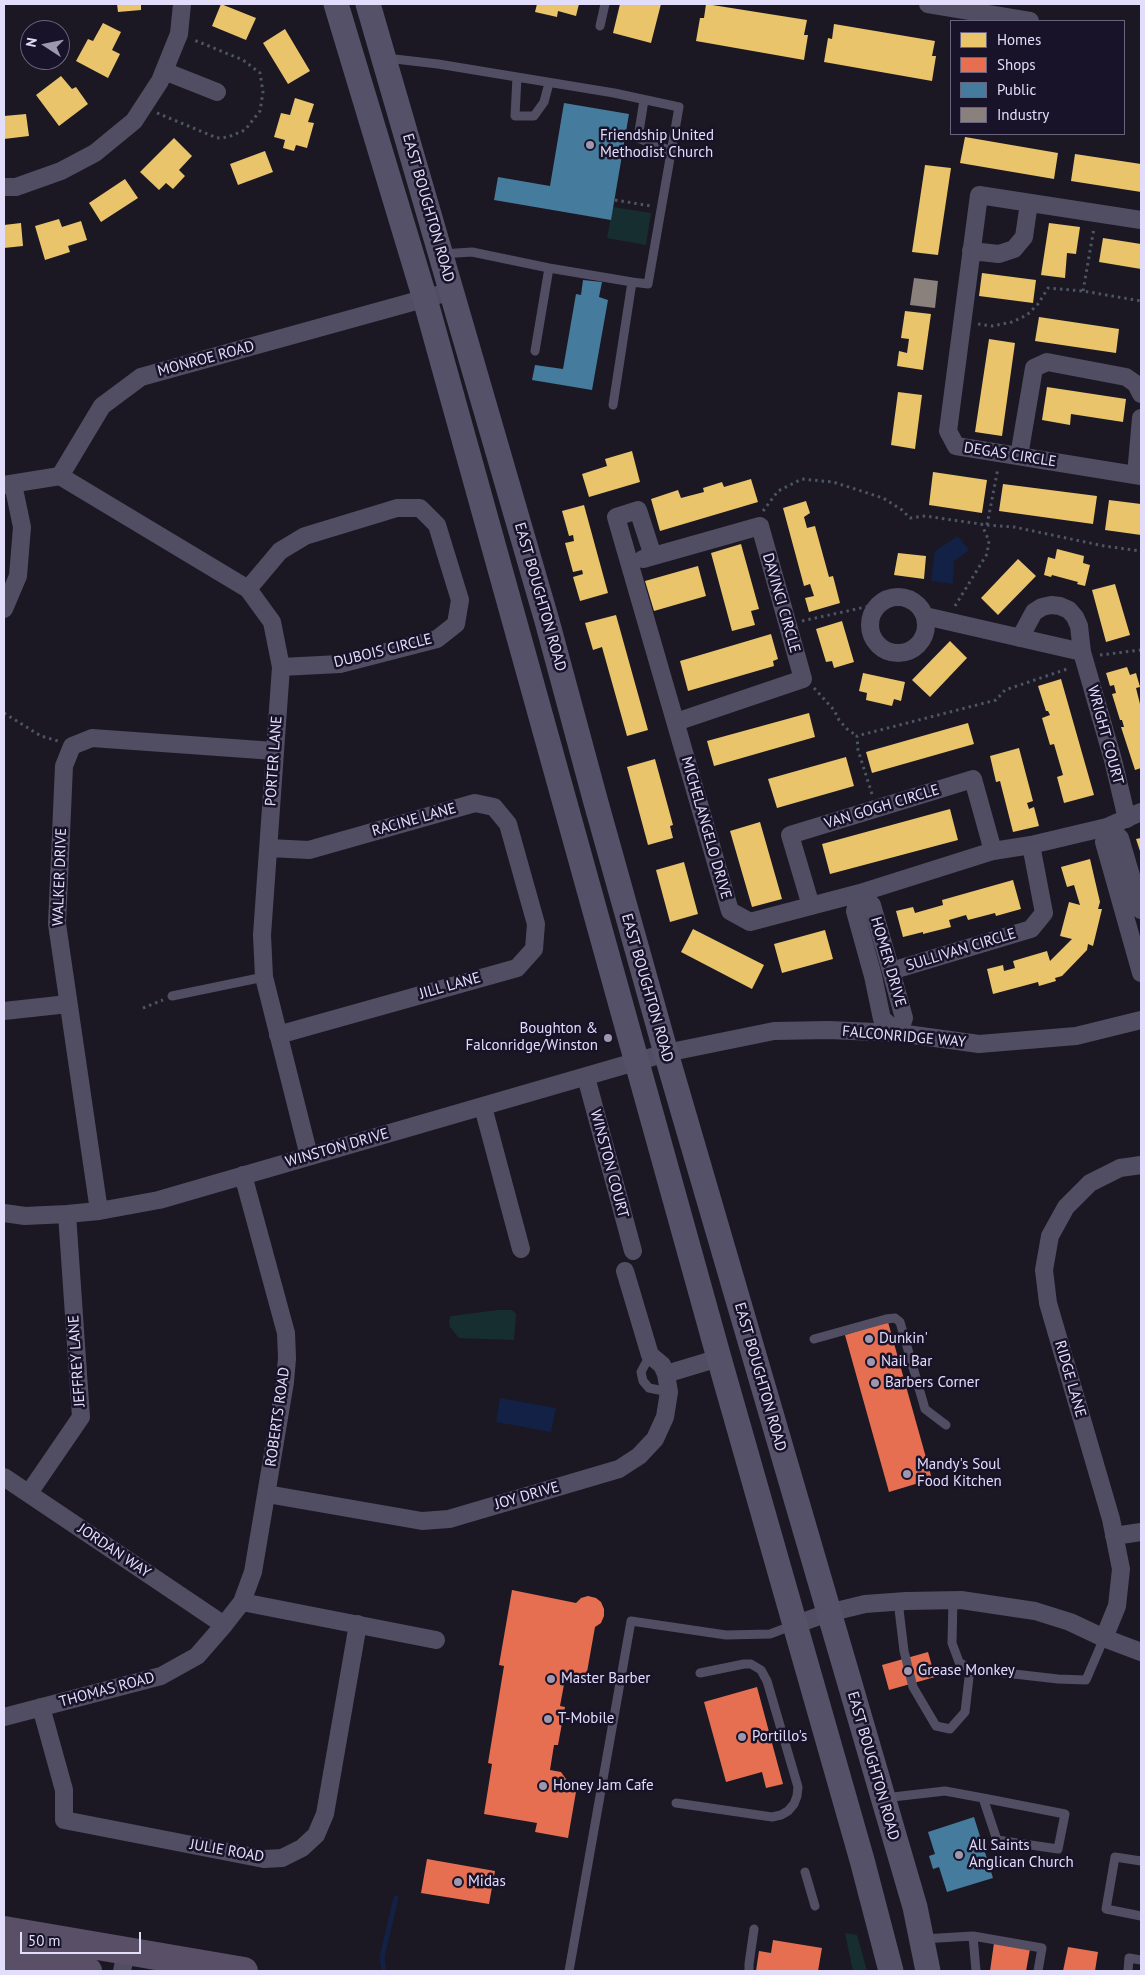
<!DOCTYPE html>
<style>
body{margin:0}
#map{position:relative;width:1145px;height:1975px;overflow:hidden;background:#1b1823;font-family:"PT Sans",sans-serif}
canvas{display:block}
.frame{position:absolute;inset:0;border:5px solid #e3ddfc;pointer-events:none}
.legend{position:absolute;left:950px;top:20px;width:175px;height:115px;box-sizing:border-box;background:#181328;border:1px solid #69647d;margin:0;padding:6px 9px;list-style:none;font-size:15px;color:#e3ddfc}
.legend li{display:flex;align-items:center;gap:10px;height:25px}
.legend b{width:25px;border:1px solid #69647d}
.north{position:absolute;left:20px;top:20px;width:50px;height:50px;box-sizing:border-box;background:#181328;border:1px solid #69647d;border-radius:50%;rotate:281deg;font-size:14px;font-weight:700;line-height:20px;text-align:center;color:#e3ddfc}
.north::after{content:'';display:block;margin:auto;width:18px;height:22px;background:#9d98b0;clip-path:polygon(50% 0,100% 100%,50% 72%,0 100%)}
.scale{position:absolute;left:20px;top:1932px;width:121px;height:22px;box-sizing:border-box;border:2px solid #e3ddfc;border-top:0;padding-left:6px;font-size:15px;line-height:18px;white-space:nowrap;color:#e3ddfc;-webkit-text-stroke:4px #181328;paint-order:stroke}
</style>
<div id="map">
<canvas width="1145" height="1975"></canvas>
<div class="frame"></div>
<ul class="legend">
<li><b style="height:14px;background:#e9c46a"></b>Homes</li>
<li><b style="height:14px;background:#e76f51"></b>Shops</li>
<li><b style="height:14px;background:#457b9d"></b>Public</li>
<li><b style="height:14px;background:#8a817c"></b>Industry</li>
</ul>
<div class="north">N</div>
<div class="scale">50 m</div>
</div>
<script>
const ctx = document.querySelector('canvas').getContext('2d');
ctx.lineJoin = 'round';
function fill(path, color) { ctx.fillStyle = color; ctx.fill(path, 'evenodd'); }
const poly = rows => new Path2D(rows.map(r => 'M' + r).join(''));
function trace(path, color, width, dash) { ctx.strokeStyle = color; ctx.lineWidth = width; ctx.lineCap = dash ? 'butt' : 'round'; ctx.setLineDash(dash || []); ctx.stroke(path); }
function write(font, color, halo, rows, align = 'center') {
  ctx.font = font + ' "PT Sans",sans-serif'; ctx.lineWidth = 5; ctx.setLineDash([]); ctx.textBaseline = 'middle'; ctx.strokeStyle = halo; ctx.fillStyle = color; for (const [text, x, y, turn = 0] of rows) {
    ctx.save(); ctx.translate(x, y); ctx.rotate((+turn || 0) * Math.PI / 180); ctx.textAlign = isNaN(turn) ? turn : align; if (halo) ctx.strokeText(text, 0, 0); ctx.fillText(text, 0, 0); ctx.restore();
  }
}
const green = poly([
 [613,207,651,213,646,245,607,238],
 [498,1310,512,1310,516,1314,514,1340,459,1338,450,1327,449,1321,451,1316],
 [845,1933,857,1935,867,1971,853,1971]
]);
const water = poly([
 [958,536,969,550,954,561,953,584,931,581,935,551],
 [500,1398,556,1408,551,1432,496,1422]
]);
const homes = poly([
 [117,4,141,4,141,10,118,12],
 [221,4,256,18,246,40,212,26],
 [537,4,579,4,576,16,558,11,557,17,535,12],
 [620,4,661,4,651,43,613,33],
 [706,4,807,20,804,35,808,35,804,60,696,41,700,18,704,18],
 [103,23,121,32,112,50,120,54,108,78,76,61,88,39,93,41],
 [834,24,935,41,932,56,936,56,932,81,824,62,828,38,832,39],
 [285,29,310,71,288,84,263,43],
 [61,76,72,89,76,87,88,104,59,126,36,95],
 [295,98,314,104,308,122,314,123,307,148,296,145,294,151,283,148,285,140,274,137,281,113,290,115],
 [26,114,29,136,4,139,4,116],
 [965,137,1058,153,1054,179,960,163],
 [174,138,192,156,179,170,185,176,173,189,166,183,159,190,140,172],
 [265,151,273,172,238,185,230,164],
 [1075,154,1141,164,1141,192,1071,181],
 [925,165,951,168,938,255,912,252],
 [125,179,138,198,101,222,89,203],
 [59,219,62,227,81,221,87,240,68,246,70,252,45,260,35,226],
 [21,223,23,246,4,248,4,225],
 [1049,223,1080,227,1076,254,1067,253,1065,278,1041,275],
 [1103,238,1141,244,1141,269,1099,262],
 [982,273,1036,280,1033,303,979,296],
 [905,311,931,314,923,370,897,366,899,351,907,353,909,339,901,338],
 [1039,317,1119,329,1116,353,1035,341],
 [989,339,1015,343,1002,436,975,432],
 [1047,387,1126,399,1123,422,1071,414,1070,425,1042,420],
 [898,392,922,395,915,449,891,445],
 [632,451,640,482,589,497,582,474,607,466,605,459],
 [933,472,987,480,982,513,929,505],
 [751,479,758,502,660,531,651,499,678,490,681,498,704,492,703,488,722,482,724,487],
 [1003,484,1097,496,1093,524,999,511],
 [1109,500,1141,504,1141,535,1105,530],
 [806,501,810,513,804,517,807,528,815,526,829,577,833,576,840,603,809,612,805,598,814,596,810,584,804,586,783,508],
 [584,505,608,593,580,601,573,577,583,574,582,570,573,572,565,543,574,541,573,535,569,536,562,511],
 [741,544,759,609,751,611,755,625,732,631,711,553],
 [1057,549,1084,556,1083,563,1090,565,1085,586,1077,584,1078,582,1052,575,1051,577,1044,575,1048,557,1055,559],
 [898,553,926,556,924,579,894,575],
 [1018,559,1036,576,998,615,981,598],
 [698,566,706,596,654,611,645,581],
 [1115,584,1130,635,1106,642,1092,590],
 [616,615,648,730,627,736,602,647,593,650,585,623],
 [842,621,854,662,834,668,832,661,826,662,816,629],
 [771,634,778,659,773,661,774,666,688,691,680,661],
 [950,641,967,658,930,697,912,680],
 [1127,667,1130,675,1136,673,1140,687,1136,688,1141,708,1141,768,1135,770,1121,727,1124,727,1122,720,1120,720,1112,694,1116,693,1114,685,1110,686,1106,673],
 [863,673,905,682,901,701,894,699,892,706,866,700,867,693,859,691],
 [1061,679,1094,795,1064,803,1057,777,1063,775,1054,744,1050,745,1042,718,1050,715,1048,711,1046,711,1038,686],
 [809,713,815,737,714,766,707,741],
 [968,723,974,744,872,773,866,752],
 [1019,748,1033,801,1027,803,1029,809,1034,807,1039,826,1013,832,1000,781,996,782,990,756],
 [846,757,854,786,777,808,768,779],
 [655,759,673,825,670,826,673,838,648,845,627,767],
 [950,809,958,840,830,874,822,844],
 [760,822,782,899,752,907,730,831],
 [1141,838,1141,854,1136,839],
 [1090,859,1100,902,1098,909,1102,909,1093,946,1088,944,1087,950,1062,976,1055,978,1056,981,1039,986,1038,982,993,994,987,969,1003,965,1004,971,1015,968,1013,961,1047,951,1050,961,1072,939,1060,936,1069,902,1080,905,1074,885,1067,887,1061,867],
 [684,862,698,914,670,922,656,870],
 [1013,880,1021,909,996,916,995,913,968,920,966,915,949,920,951,927,923,934,923,932,903,937,896,911,913,907,915,913,943,905,942,900],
 [693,929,764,965,752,989,681,952],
 [825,930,833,959,782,973,774,944]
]);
const shops = poly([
 [888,1322,932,1479,889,1492,845,1335],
 [512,1590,576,1603,581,1598,588,1596,596,1598,601,1602,604,1609,604,1616,601,1623,595,1627,587,1672,577,1681,565,1679,560,1706,565,1707,558,1745,554,1745,550,1770,561,1772,566,1779,564,1789,576,1792,568,1838,535,1832,537,1823,484,1814,492,1764,488,1763,504,1666,499,1665],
 [928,1652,935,1677,889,1690,882,1665],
 [757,1687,783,1784,766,1788,762,1772,726,1782,704,1702],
 [427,1859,495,1871,489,1904,421,1893],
 [773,1940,822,1948,818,1971,756,1971,759,1951,771,1953],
 [994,1943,1030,1949,1026,1971,990,1971],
 [1068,1947,1098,1952,1095,1971,1063,1971]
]);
const public = poly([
 [564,103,629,114,611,220,494,200,498,177,550,186],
 [583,280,602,282,599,297,608,300,592,390,532,380,535,365,563,369,576,294,581,295],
 [974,1817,993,1878,947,1892,939,1867,933,1869,929,1856,935,1854,928,1832]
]);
const industry = poly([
 [914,278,938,281,935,308,910,305]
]);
const stream = poly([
 [384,1971,382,1957,396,1898]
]);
const path = poly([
 [157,113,217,138,228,137,245,130,260,111,263,92,260,73,243,60,194,40],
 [615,200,651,206],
 [1083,291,1094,228],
 [978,324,992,326,1012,322,1027,315,1038,304,1048,288,1083,291,1141,301],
 [763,511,778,491,802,479,833,482,883,498,902,510,910,518,925,516,987,525,998,468],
 [987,525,1014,527,1104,546,1141,551],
 [955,606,987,554,989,541,982,525],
 [802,621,879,604],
 [1100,655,1141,650],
 [814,688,834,710,839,720,847,729,857,736],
 [4,713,41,736,58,741],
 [872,794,858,750,857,736,996,700,1005,690,1070,668],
 [143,1008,163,1000]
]);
const lane = poly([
 [600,26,605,4],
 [386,58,438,64,614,93,679,107,648,284,632,282],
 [517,77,515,116,534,116,544,102,549,83],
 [644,100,638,138,671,151],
 [441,254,472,252,549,268,632,282,613,405],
 [535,351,549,268],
 [172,996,264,977],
 [814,1339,886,1319,895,1318,900,1322,925,1409,946,1425],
 [650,1355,641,1372,643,1381,649,1388,669,1392],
 [953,1600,952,1643,959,1662,970,1669,1058,1679,1086,1680,1104,1638],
 [898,1601,904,1651,913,1687,936,1726,950,1729,965,1712,970,1669],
 [884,1798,945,1791,983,1798,1065,1814,1058,1849,997,1840,983,1798],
 [676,1803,772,1817,781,1815,788,1811,794,1804,797,1796,798,1787,767,1681,761,1670,751,1664,744,1664,700,1673],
 [1141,1861,1115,1857,1106,1909,1141,1916],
 [805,1872,815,1906],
 [973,1936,1042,1948,1038,1971],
 [922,1939,973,1936,976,1971],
 [569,1971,631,1621,726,1635,770,1634,794,1625],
 [749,1971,749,1964,754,1929],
 [1128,1971,1129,1958,1141,1960]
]);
const street = poly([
 [928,4,1030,21],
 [164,71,217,92],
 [4,187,16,187,61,171,95,153,134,121,160,81,164,71,179,34,182,4],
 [1141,220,979,195,948,431,956,446,1141,476],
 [971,251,999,254,1014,249,1024,237,1029,203],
 [1019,456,1034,368,1047,362,1126,377,1136,384,1141,394],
 [1136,475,1141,418],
 [60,476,248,589,272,622,281,667,262,935,264,977,309,1156],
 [4,485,60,476,102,406,141,377,452,291],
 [653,556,638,510,616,517,730,911,750,922,860,893,993,851,1031,845,1107,827,1141,812],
 [643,559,760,526,803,679,676,722],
 [248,589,280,551,305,536,397,508,420,508,437,525,460,600,456,624,437,639,340,664,281,667],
 '870 625a28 28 0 1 1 56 0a28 28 0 1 1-56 0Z',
 [4,609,18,576,22,527,13,484],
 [925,616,1082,652,1113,760,1127,819],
 [1020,638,1034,612,1042,607,1051,605,1060,606,1069,610,1075,617,1079,626,1082,652],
 [1107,827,1104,842,1141,973],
 [1107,827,1120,838,1141,910],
 [269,848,309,850,475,803,494,807,508,824,536,924,534,949,517,968,278,1035],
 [860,893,872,905,891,971,904,1018,899,1033,882,1019,873,976,855,911,860,893],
 [811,906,790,835,973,779,993,851],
 [891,971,1031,929,1044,913,1031,845],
 [4,1011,68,1004],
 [586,1077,633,1251],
 [483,1107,521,1249],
 [99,1211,57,924,64,766,72,746,92,738,274,751],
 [4,1213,25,1216,67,1214,99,1211,159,1200,666,1053,774,1031,829,1030,899,1033,979,1044,1076,1036,1141,1020],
 [625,1271,650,1355,662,1365,666,1374],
 [4,1477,224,1625],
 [29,1493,81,1417,67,1214],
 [267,1494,422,1521,449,1519,619,1469,639,1456,655,1439,665,1417,669,1392,666,1374,719,1358],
 [1114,1536,1141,1532],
 [242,1602,436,1640],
 [794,1625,828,1613,865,1604,906,1601,961,1600,1035,1611,1070,1622,1104,1638,1141,1652],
 [1104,1638,1117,1606,1121,1569,1111,1519,1048,1303,1044,1270,1050,1236,1066,1207,1090,1183,1120,1168,1141,1165],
 [41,1707,64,1790,64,1820,264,1859,282,1858,302,1848,316,1835,325,1814,358,1624],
 [4,1717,161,1676,197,1656,224,1625,242,1602,253,1572,285,1382,287,1358,286,1333,243,1175],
 [122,1971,126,1952]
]);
const secondary = poly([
 [336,4,425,299,719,1358,862,1860,891,1971],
 [368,4,547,621,595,799,666,1053,915,1907,928,1971]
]);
const primary = poly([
 [4,1930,244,1971],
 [4,1957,88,1971]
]);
const markers = [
 [590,145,5,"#9d98b0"],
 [608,1038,5,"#9d98b0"],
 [869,1339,5,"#9d98b0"],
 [871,1362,5,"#9d98b0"],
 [875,1383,5,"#9d98b0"],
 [907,1474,5,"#9d98b0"],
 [908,1671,5,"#9d98b0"],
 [551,1679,5,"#9d98b0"],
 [548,1719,5,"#9d98b0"],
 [742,1737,5,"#9d98b0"],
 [543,1786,5,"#9d98b0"],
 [959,1855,5,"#9d98b0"],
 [458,1882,5,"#9d98b0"]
];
const poiNames = [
 ["Friendship United",600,136],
 ["Methodist Church",600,153],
 ["Boughton &",598,1029,"right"],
 ["Falconridge/Winston",598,1046,"right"],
 ["Dunkin'",879,1339],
 ["Nail Bar",881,1362],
 ["Barbers Corner",885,1383],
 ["Mandy's Soul",917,1465],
 ["Food Kitchen",917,1482],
 ["Grease Monkey",918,1671],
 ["Master Barber",561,1679],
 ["T-Mobile",558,1719],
 ["Portillo's",752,1737],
 ["Honey Jam Cafe",553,1786],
 ["All Saints",969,1846],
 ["Anglican Church",969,1863],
 ["Midas",468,1882]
];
const streetNames = [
 ["EAST BOUGHTON ROAD",428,208,74],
 ["MONROE ROAD",206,359,-15],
 ["DEGAS CIRCLE",1010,455,9],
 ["EAST BOUGHTON ROAD",540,597,74],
 ["DAVINCI CIRCLE",781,603,74],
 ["DUBOIS CIRCLE",383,651,-14],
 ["WRIGHT COURT",1105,735,75],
 ["PORTER LANE",274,761,-86],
 ["VAN GOGH CIRCLE",882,807,-17],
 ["RACINE LANE",414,820,-16],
 ["MICHELANGELO DRIVE",706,828,74],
 ["WALKER DRIVE",60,877,-88],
 ["SULLIVAN CIRCLE",961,950,-17],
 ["HOMER DRIVE",888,962,74],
 ["JILL LANE",450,986,-16],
 ["EAST BOUGHTON ROAD",647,988,74],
 ["FALCONRIDGE WAY",904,1037,5],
 ["WINSTON DRIVE",337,1148,-16],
 ["WINSTON COURT",609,1164,75],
 ["JEFFREY LANE",77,1361,-94],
 ["EAST BOUGHTON ROAD",760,1377,74],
 ["RIDGE LANE",1070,1379,74],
 ["ROBERTS ROAD",278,1417,-82],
 ["JOY DRIVE",527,1496,-16],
 ["JORDAN WAY",114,1551,34],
 ["THOMAS ROAD",107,1690,-15],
 ["EAST BOUGHTON ROAD",873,1766,74],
 ["JULIE ROAD",227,1851,10]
];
fill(green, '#172e30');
fill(water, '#122145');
fill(homes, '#e9c46a');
fill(shops, '#e76f51');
fill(public, '#457b9d');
fill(industry, '#8a817c');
trace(stream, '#122145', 5);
trace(path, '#4b5563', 3, [2.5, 4]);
trace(lane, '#514e63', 9);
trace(street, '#514e63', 18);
trace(secondary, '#545169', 25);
trace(primary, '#594f67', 28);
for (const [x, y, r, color] of markers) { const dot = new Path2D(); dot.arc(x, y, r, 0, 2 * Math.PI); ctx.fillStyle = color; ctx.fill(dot); trace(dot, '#181328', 2); }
write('15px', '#e3ddfc', '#181328', poiNames, 'left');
write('15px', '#e3ddfc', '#181328', streetNames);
</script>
